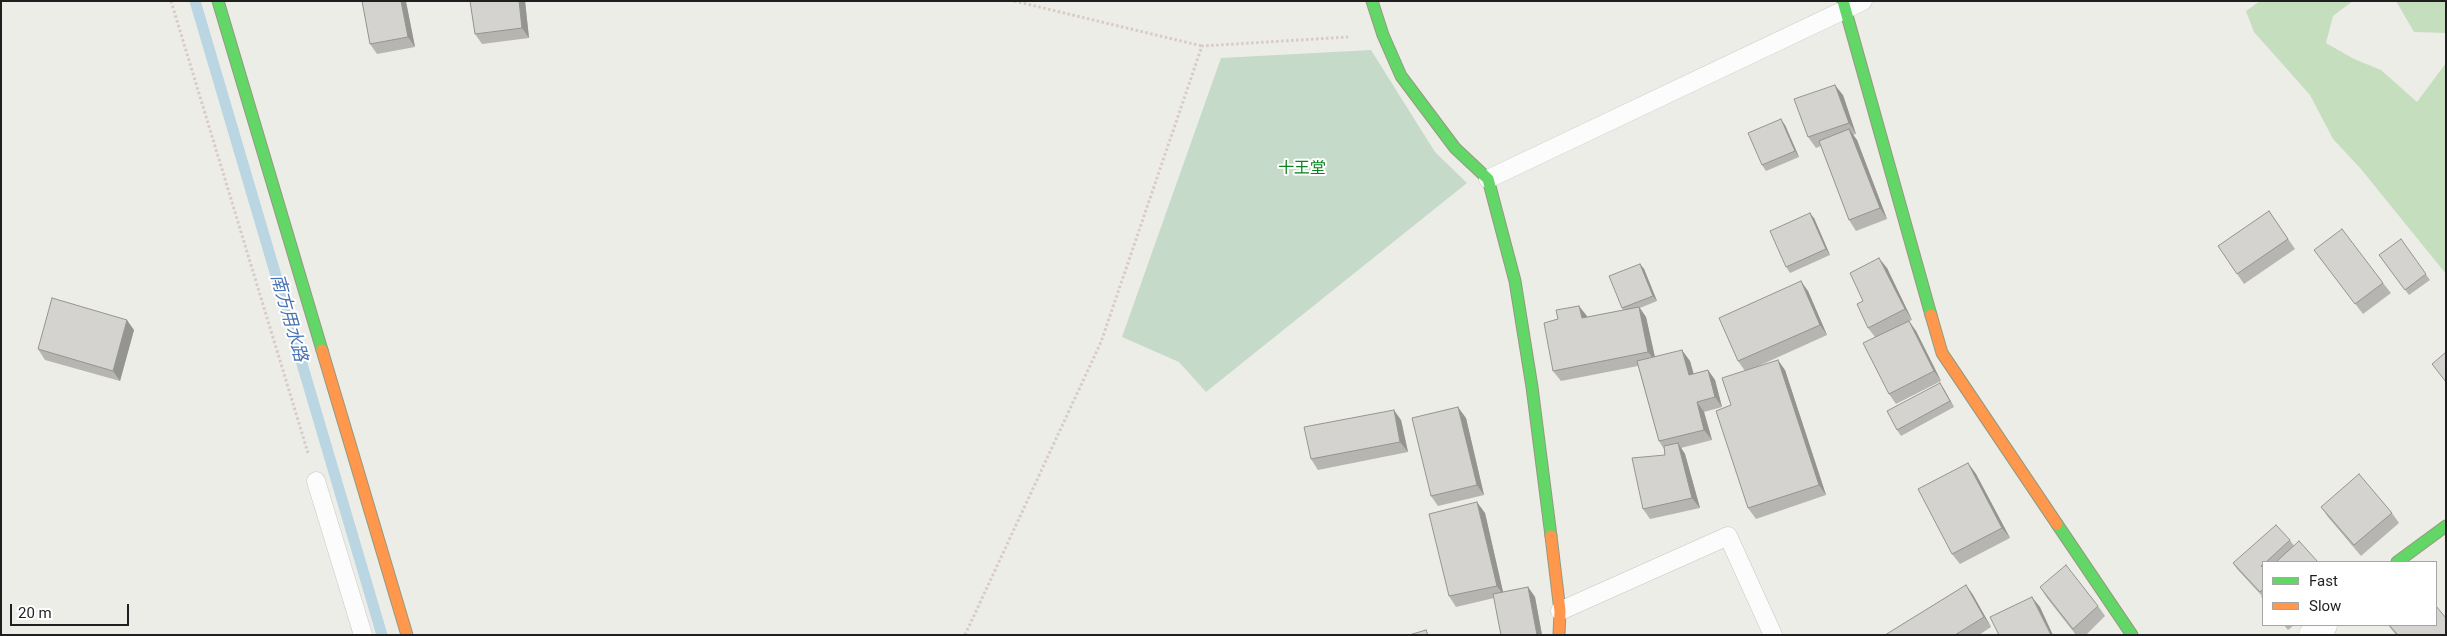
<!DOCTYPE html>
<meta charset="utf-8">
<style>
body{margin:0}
#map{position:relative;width:2447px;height:636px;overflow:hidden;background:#edede8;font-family:Roboto,sans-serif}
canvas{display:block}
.frame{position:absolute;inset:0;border:2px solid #1f1f1f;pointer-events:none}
.legend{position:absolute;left:2262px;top:561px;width:175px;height:65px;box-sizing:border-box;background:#fff;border:1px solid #a5a5a5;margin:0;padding:6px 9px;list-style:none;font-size:15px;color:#1f1f1f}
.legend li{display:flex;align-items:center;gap:10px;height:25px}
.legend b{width:25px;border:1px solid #a5a5a5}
.scale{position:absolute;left:10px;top:604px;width:119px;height:22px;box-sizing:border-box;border:2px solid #1f1f1f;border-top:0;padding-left:6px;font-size:15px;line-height:18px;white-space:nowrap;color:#1f1f1f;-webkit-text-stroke:4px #fff;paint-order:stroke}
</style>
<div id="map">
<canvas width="2447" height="636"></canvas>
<div class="frame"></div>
<ul class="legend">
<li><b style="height:6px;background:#63d668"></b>Fast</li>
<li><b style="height:6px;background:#ff974d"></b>Slow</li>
</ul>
<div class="scale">20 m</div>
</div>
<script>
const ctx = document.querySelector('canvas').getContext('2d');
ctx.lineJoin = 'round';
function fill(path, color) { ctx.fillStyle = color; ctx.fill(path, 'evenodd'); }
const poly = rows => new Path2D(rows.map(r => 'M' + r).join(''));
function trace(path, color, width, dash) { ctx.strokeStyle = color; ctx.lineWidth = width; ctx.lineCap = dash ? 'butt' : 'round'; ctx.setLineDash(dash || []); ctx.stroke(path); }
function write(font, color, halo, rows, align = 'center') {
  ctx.font = font + ' Roboto,"Noto Sans JP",sans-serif'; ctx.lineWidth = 4; ctx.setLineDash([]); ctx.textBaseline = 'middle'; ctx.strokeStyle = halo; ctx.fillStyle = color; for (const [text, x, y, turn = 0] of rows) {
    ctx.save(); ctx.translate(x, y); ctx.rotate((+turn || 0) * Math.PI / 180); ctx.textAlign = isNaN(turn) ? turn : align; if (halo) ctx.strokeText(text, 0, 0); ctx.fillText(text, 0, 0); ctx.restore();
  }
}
const forest = poly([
 [2260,1,2353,1,2333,16,2326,43,2354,59,2381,70,2417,102,2446,63,2446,274,2361,169,2333,139,2310,95,2254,32,2246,11],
 [2396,1,2446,1,2446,33,2414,32]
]);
const cemetery = poly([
 [1371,50,1435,152,1467,183,1206,392,1179,362,1122,337,1221,58]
]);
const stream = poly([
 [195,1,382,635]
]);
const path = poly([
 [171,1,308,453],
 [1014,1,1202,46],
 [965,635,1101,342,1202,46,1348,37]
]);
const lane = poly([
 [1488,179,1863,1],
 [316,481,363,635],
 [1560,611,1728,536,1773,635]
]);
const street = poly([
 [2313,635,2323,625]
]);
const fast = poly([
 [218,1,322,350],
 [1372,1,1383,35,1401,76,1455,148,1488,179,1515,281,1532,387,1551,536],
 [1843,1,1931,315],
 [2057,524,2132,635],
 [2397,562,2446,526]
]);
const slow = poly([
 [1931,315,1942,353,2057,524],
 [322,350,407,635],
 [1551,536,1560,611,1559,635]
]);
const wall = poly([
 [362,1,406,1,415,47,377,54,370,44],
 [470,1,525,1,529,38,482,44,475,34],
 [1843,95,1856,134,1853,135,1857,140,1887,219,1856,231,1849,220,1821,146,1816,148,1808,137],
 [1785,125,1799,157,1766,171,1762,165],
 [2269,211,2295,249,2244,284,2218,246],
 [1814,218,1830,255,1790,273,1786,267],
 [2401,239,2430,280,2409,295,2379,255],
 [2314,250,2383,283,2391,293,2363,314],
 [1640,264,1644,269,1657,301,1640,308,1646,317,1655,357,1690,361,1693,374,1708,370,1715,380,1722,407,1704,412,1712,440,1681,448,1685,454,1700,508,1650,519,1643,509,1665,455,1664,449,1659,441,1638,366,1561,381,1553,371,1587,316,1587,317,1623,310,1622,308],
 [1887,268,1912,320,1909,321,1916,331,1941,381,1896,404,1889,394,1875,337,1868,328,1863,301],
 [1808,291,1827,335,1754,368,1785,370,1826,495,1756,519,1748,508,1731,405,1745,371,1738,361],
 [134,330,120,381,45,360,38,349],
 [1940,383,1954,407,1901,436,1897,430],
 [1466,418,1484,495,1438,506,1431,496],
 [1401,420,1408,452,1318,470,1311,459],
 [1968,463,1976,474,2010,538,1960,564,1952,554],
 [2321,507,2392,513,2399,523,2361,556,2328,517],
 [1485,513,1503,592,1528,587,1535,597,1542,635,1501,635,1494,598,1456,607,1449,596],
 [2290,540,2294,546,2318,562,2263,562,2263,600,2261,596,2262,596,2237,569,2233,563],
 [1966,585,1973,595,1991,627,1979,635,1885,635],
 [2040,587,2098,606,2105,616,2086,635,2076,635,2047,598],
 [2284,625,2294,625,2288,630],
 [2388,625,2436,625,2446,635,2396,635]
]);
const shadedWall = poly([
 [401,1,406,2,415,47,408,37],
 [519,1,525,1,529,38,522,28],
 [1835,85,1843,95,1856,134,1849,123],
 [1781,119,1785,125,1799,157,1795,151],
 [1849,129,1857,140,1887,219,1880,208],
 [1810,213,1814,218,1830,255,1826,249],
 [1879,258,1887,268,1912,320,1905,309],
 [1640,264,1644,269,1657,301,1653,296],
 [1801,281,1808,291,1827,335,1820,325],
 [1579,306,1587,316,1589,329,1582,318],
 [1639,307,1646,317,1656,362,1648,352],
 [127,320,134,330,120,381,113,371],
 [1909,321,1916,331,1941,381,1934,371],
 [1682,350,1690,361,1697,385,1689,375],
 [1778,360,1785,370,1826,495,1819,485],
 [1708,370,1715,380,1722,407,1715,397],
 [1940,383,1944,389,1954,407,1950,401],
 [1697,402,1704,412,1712,440,1704,430],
 [1458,407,1466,418,1484,495,1477,485],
 [1394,410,1401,420,1408,452,1400,442],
 [1678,443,1685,454,1700,508,1692,498],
 [1968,463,1976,474,2010,538,2002,528],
 [1477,502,1485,513,1504,596,1497,586],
 [1966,585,1973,595,1991,627,1984,617],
 [1528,587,1535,597,1542,635,1537,635],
 [2032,597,2040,607,2053,635,2051,635]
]);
const building = poly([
 [362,1,401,1,408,37,370,44,362,1],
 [470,1,519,1,522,28,475,34,470,1],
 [1835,85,1849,123,1808,137,1794,99,1835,85],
 [1781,119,1795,151,1762,165,1748,133,1781,119],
 [1849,129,1880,208,1849,220,1819,141,1849,129],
 [2269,211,2288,239,2237,274,2218,246,2269,211],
 [1810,213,1826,249,1786,267,1770,231,1810,213],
 [2342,229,2383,283,2355,304,2314,250,2342,229],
 [2401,239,2426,274,2405,290,2379,255,2401,239],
 [1879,258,1905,309,1868,328,1857,304,1863,301,1850,273,1879,258],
 [1640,264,1653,296,1622,308,1609,276,1640,264],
 [1801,281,1820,325,1738,361,1719,318,1801,281],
 [52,298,127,320,113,371,38,349,52,298],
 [1579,306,1582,318,1639,307,1648,352,1553,371,1544,323,1558,319,1556,310,1579,306],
 [1909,321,1934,371,1889,394,1863,343,1909,321],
 [1682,350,1689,375,1708,370,1715,397,1697,402,1704,430,1659,441,1637,361,1682,350],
 [2446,352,2446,382,2432,364,2446,352],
 [1778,360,1819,485,1748,508,1716,411,1731,405,1722,378,1778,360],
 [1940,383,1950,401,1897,430,1887,411,1940,383],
 [1458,407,1477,485,1431,496,1412,418,1458,407],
 [1394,410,1400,442,1311,459,1304,427,1394,410],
 [1678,443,1692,498,1643,509,1632,458,1665,455,1664,446,1678,443],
 [1968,463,2002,528,1952,554,1918,489,1968,463],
 [2359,474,2392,513,2354,545,2321,507,2359,474],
 [1477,502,1497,586,1449,596,1429,514,1477,502],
 [2276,525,2290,540,2266,562,2263,562,2263,564,2261,566,2263,568,2263,589,2260,592,2233,563,2276,525],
 [2299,541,2318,562,2276,562,2299,541],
 [2066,565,2098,606,2073,629,2040,587,2066,565],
 [1966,585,1984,617,1955,635,1885,635,1966,585],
 [1528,587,1537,635,1501,635,1493,594,1528,587],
 [2032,597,2051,635,1999,635,1990,617,2032,597],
 [2436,606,2446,618,2446,635,2398,635,2389,625,2436,625,2436,606],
 [1426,630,1428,635,1409,635,1426,630]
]);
const parkNames = [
 ["十王堂",1302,169]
];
const waterNames = [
 ["南方用水路",288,318,74]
];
fill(forest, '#c5debd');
fill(cemetery, '#c5dac9');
trace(stream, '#bad6e2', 11);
trace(lane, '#c6c6c4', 19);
trace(street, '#c6c6c4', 29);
trace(fast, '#94997f', 13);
trace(slow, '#94997f', 13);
trace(path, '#d8cbc6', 3, [2.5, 2.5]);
trace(lane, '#fcfcfc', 18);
trace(street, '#fcfcfc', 28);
trace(fast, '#63d668', 11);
trace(slow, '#ff974d', 11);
fill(wall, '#b6b5b2');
fill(shadedWall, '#949491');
fill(building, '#d4d3cf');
trace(building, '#949491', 1);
write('16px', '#08831e', '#fff', parkNames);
write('italic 18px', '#4873b3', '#fff', waterNames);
</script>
